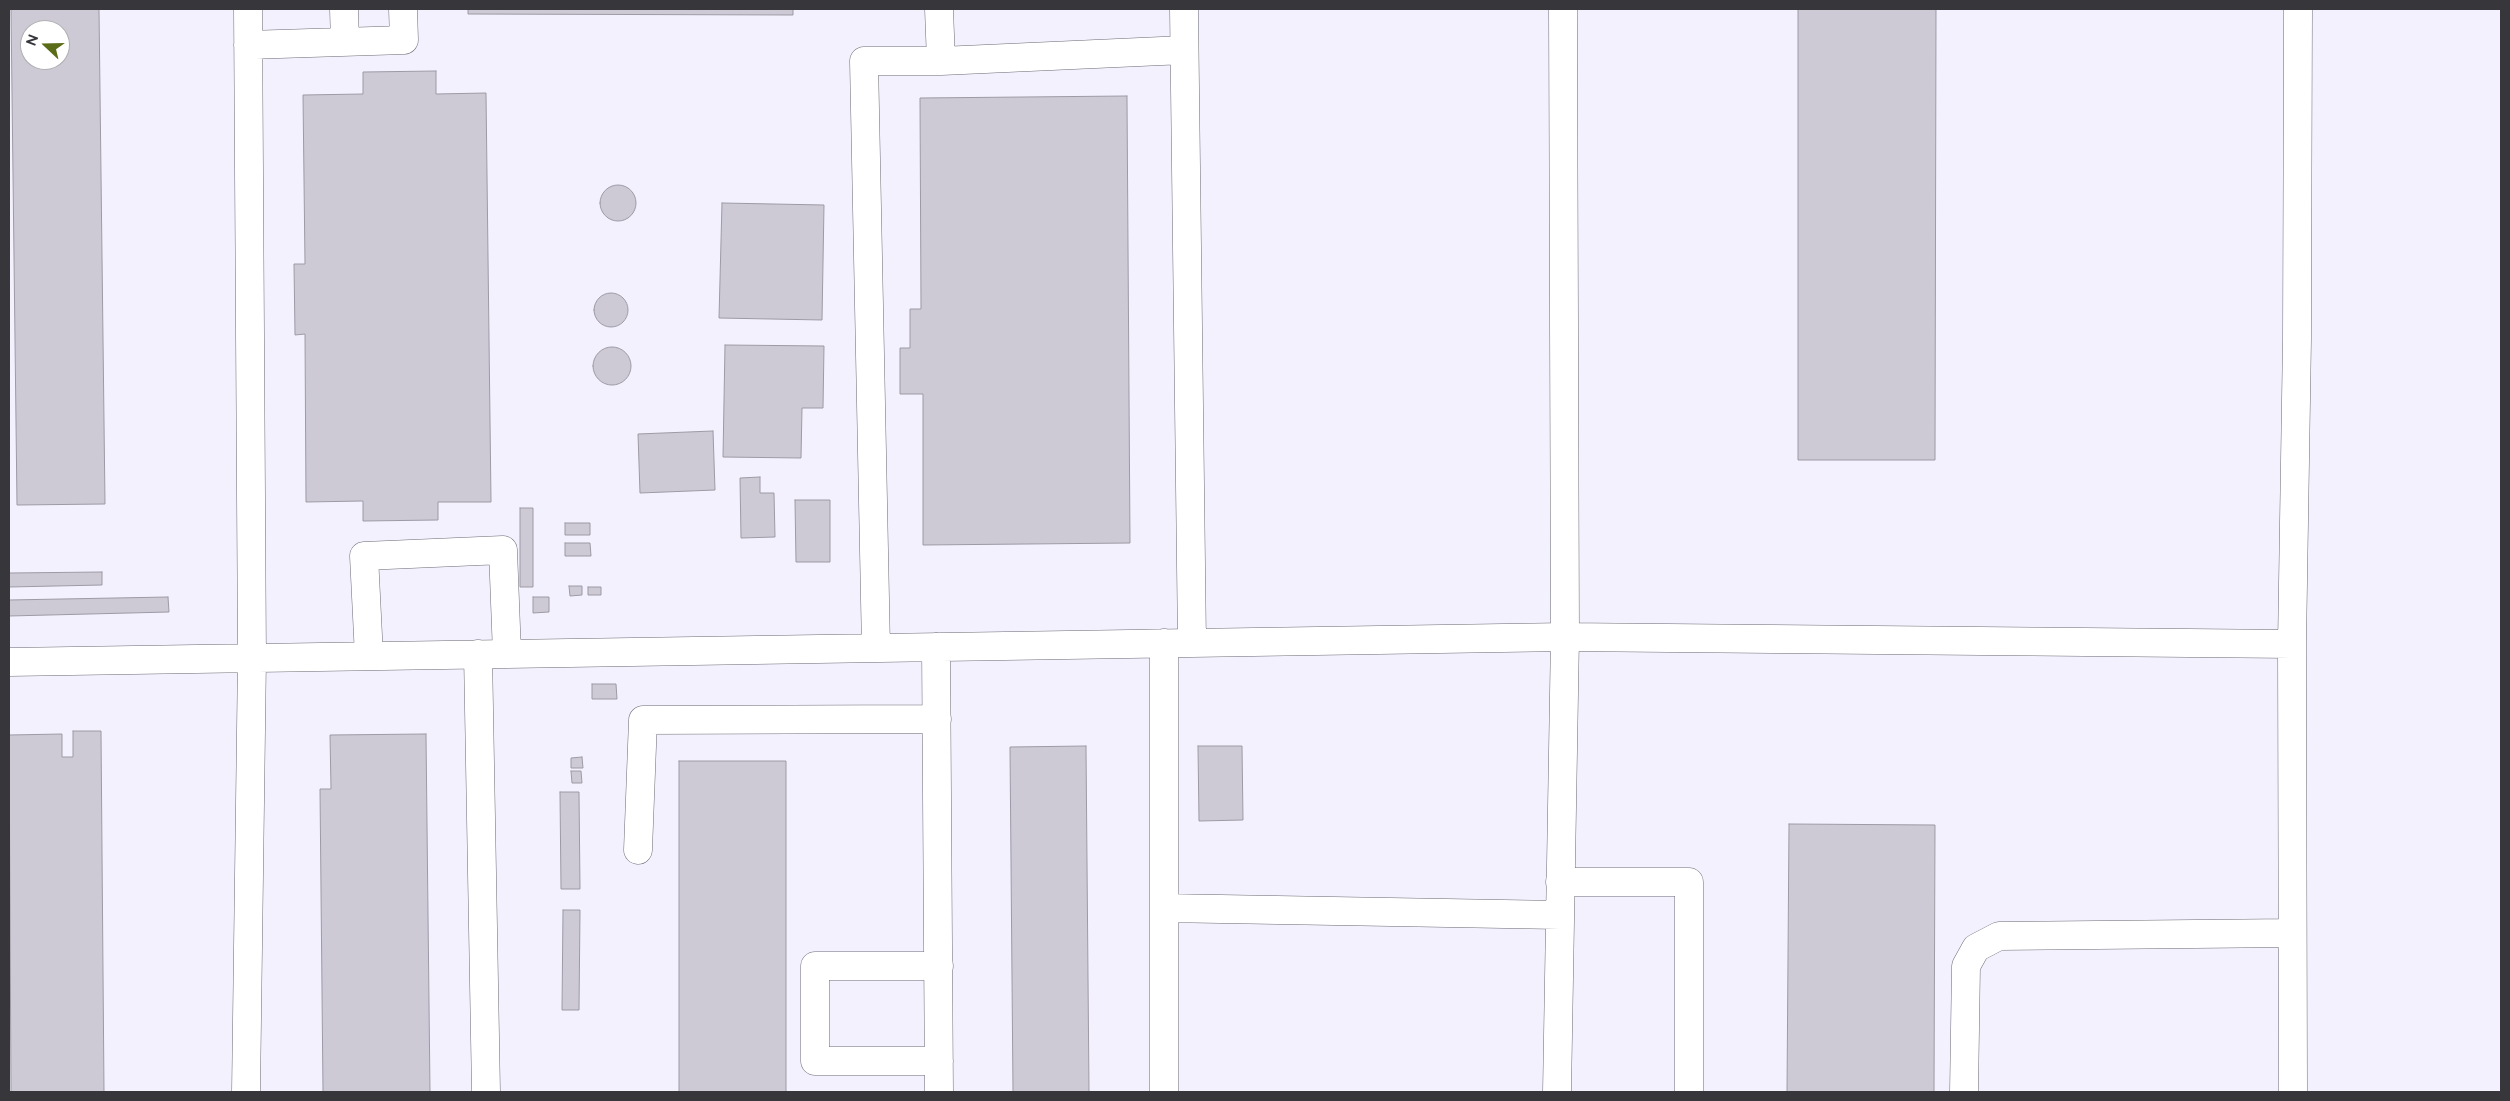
<!DOCTYPE html>
<style>
body{margin:0}
#map{position:relative;width:2510px;height:1101px;overflow:hidden;background:#f2f1fd;font-family:Raleway,sans-serif}
canvas{display:block}
.frame{position:absolute;inset:0;border:10px solid #37363b;pointer-events:none}
.north{position:absolute;left:20px;top:20px;width:50px;height:50px;box-sizing:border-box;background:#fff;border:1px solid #afafb1;border-radius:50%;rotate:291deg;font-size:14px;font-weight:700;line-height:20px;text-align:center;color:#37363b}
.north::after{content:'';display:block;margin:auto;width:18px;height:22px;background:#5a6c18;clip-path:polygon(50% 0,100% 100%,50% 72%,0 100%)}
</style>
<div id="map">
<canvas width="2510" height="1101"></canvas>
<div class="frame"></div>
<div class="north">N</div>
</div>
<script>
const ctx = document.querySelector('canvas').getContext('2d');
ctx.lineJoin = 'round';
function fill(path, color) { ctx.fillStyle = color; ctx.fill(path, 'evenodd'); }
const poly = rows => new Path2D(rows.map(r => 'M' + r).join(''));
function trace(path, color, width, dash) { ctx.strokeStyle = color; ctx.lineWidth = width; ctx.lineCap = dash ? 'butt' : 'round'; ctx.setLineDash(dash || []); ctx.stroke(path); }
const building = poly([
 [11,9,99,9,105,504,17,505,11,9],
 [30,30,60,30,60,60,30,60,30,30],
 [468,9,793,9,793,15,468,14,468,9],
 [1798,9,1936,9,1935,460,1798,460,1798,9],
 [436,71,436,94,486,93,491,502,438,502,438,520,363,521,363,501,306,502,305,334,295,335,294,264,305,264,303,95,363,94,363,72,436,71],
 [1127,96,1130,543,923,545,923,394,900,394,900,348,910,348,910,309,921,309,920,98,1127,96],
 '600 203a18 18 0 1 1 36 0a18 18 0 1 1-36 0Z',
 [722,203,824,205,822,320,719,318,722,203],
 '594 310a17 17 0 1 1 34 0a17 17 0 1 1-34 0Z',
 [725,345,824,346,823,408,802,408,801,458,723,457,725,345],
 '593 366a19 19 0 1 1 38 0a19 19 0 1 1-38 0Z',
 [713,431,715,490,640,493,638,434,713,431],
 [760,477,760,493,774,493,775,537,741,538,740,478,760,477],
 [795,500,830,500,830,562,796,562,795,500],
 [520,508,533,508,533,587,520,587,520,508],
 [565,523,590,523,590,535,565,535,565,523],
 [565,543,590,543,591,556,565,556,565,543],
 [102,572,102,585,9,587,9,573,102,572],
 [569,586,582,586,582,595,570,596,569,586],
 [588,587,601,587,601,595,588,595,588,587],
 [168,597,169,612,9,616,9,600,168,597],
 [533,597,549,597,549,612,533,613,533,597],
 [592,684,616,684,617,699,592,699,592,684],
 [73,731,101,731,104,1092,11,1092,9,735,62,734,62,757,73,757,73,731],
 [426,734,430,1092,323,1092,320,789,331,789,330,735,426,734],
 [1086,746,1089,1092,1013,1092,1010,747,1086,746],
 [1198,746,1242,746,1243,820,1199,821,1198,746],
 [582,757,583,768,571,768,571,758,582,757],
 [679,761,786,761,786,1092,679,1092,679,761],
 [571,771,581,771,582,783,572,783,571,771],
 [560,792,579,792,580,889,561,889,560,792],
 [1789,824,1935,825,1934,1092,1787,1092,1789,824],
 [563,910,580,910,579,1010,562,1010,563,910]
]);
const minor = poly([
 [344,9,345,42],
 [939,9,941,61],
 [1184,9,1192,643],
 [248,45,404,40,403,9],
 [936,647,939,1092],
 [876,648,864,61,941,61,1184,50],
 [478,654,486,1092],
 [369,656,364,556,503,550,507,654],
 [9,662,1565,637,2292,644],
 [638,850,643,720,937,719],
 [1560,882,1689,882,1689,1092],
 [1164,908,1560,915],
 [939,966,815,966,815,1061,939,1061],
 [246,1092,252,658,248,9],
 [1164,1092,1164,643],
 [1557,1092,1565,637,1563,9],
 [1964,1092,1966,966,1976,948,1999,936,2291,933],
 [2293,1092,2292,644,2297,339,2298,9]
]);
fill(building, '#cecad5');
trace(building, '#9e9aa5', 1);
trace(minor, '#6b6b75', 29);
trace(minor, '#fff', 28);
</script>
